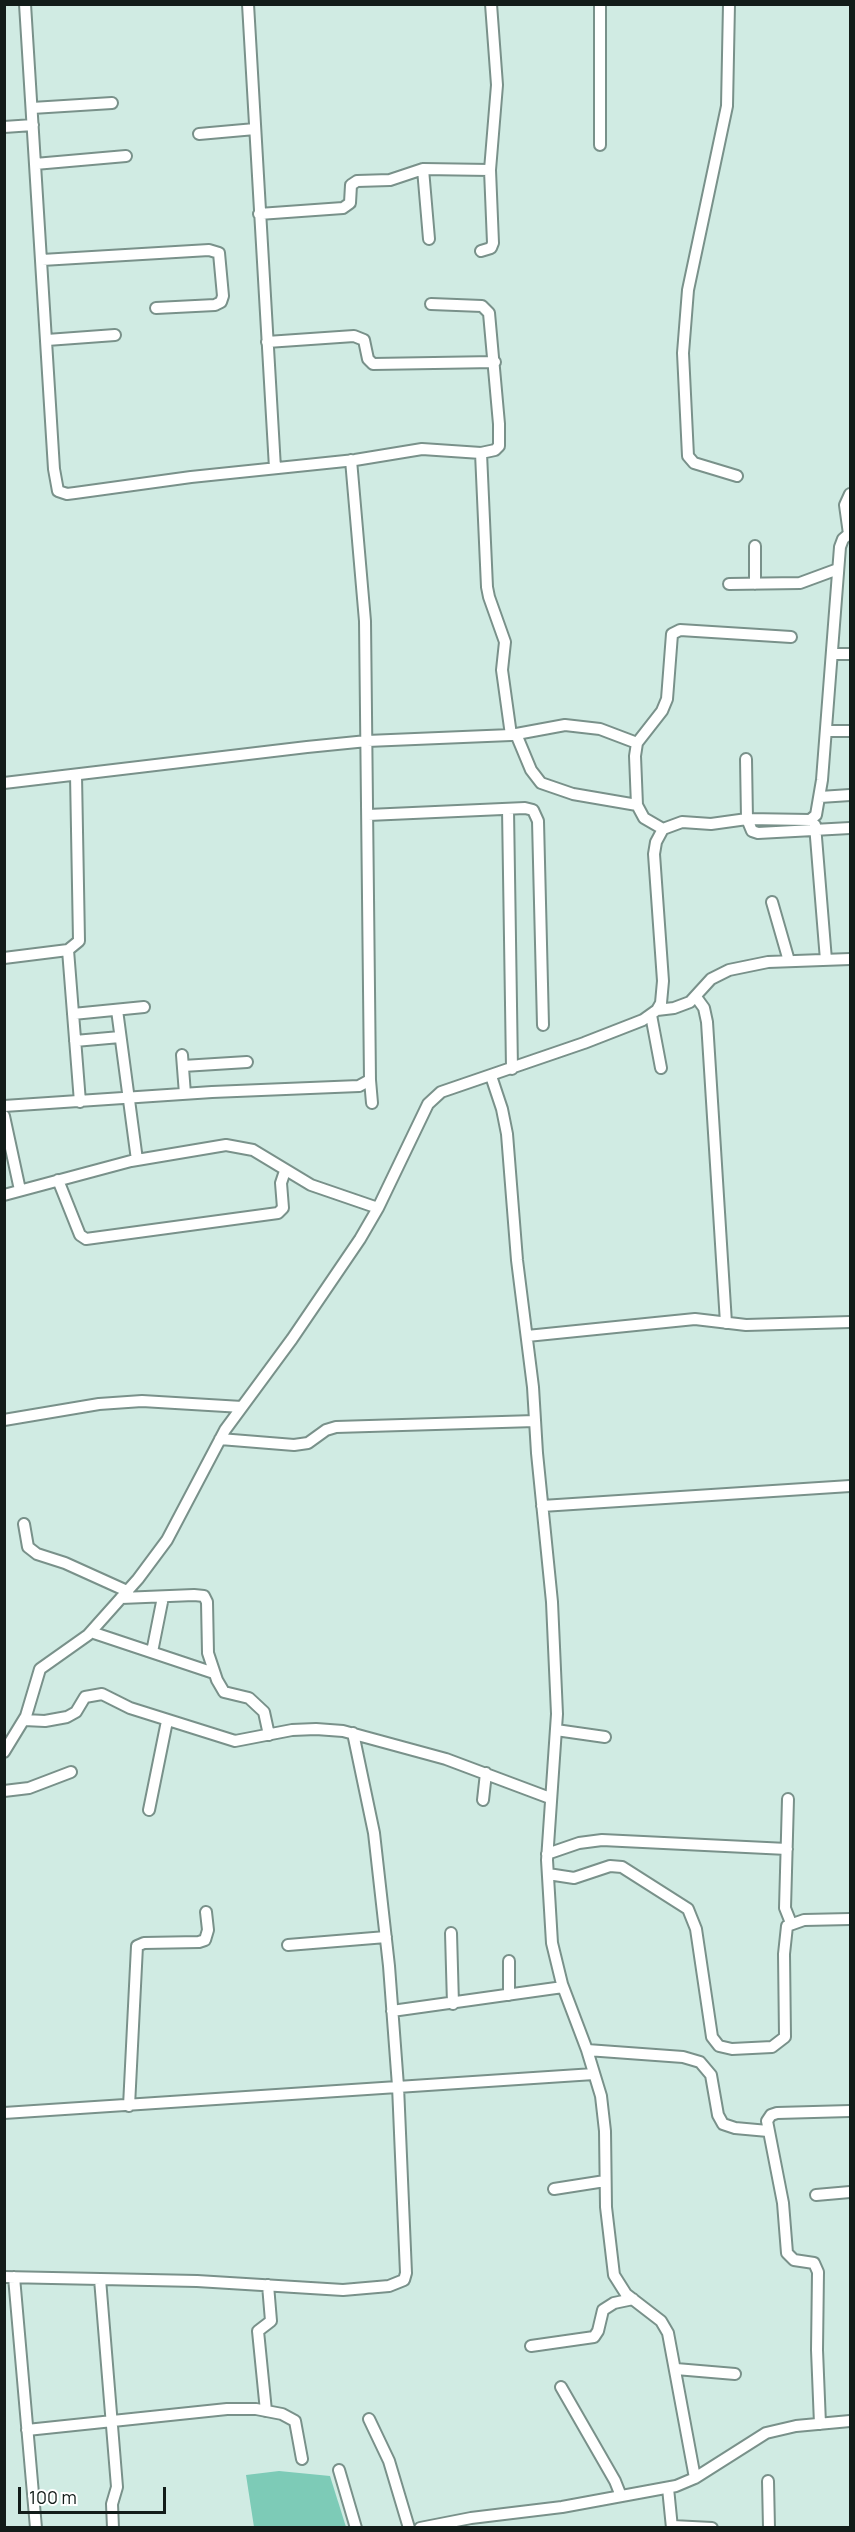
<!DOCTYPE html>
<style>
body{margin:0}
#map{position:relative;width:855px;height:2532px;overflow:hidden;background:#d0ebe3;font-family:Manrope,sans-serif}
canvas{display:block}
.frame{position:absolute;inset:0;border:6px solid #121c19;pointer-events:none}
.scale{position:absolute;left:18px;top:2487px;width:148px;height:27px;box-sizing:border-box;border:3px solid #121c19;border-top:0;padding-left:8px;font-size:18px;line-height:21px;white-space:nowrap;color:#121c19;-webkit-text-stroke:4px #fff;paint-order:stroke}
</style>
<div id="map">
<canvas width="855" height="2532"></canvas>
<div class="frame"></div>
<div class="scale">100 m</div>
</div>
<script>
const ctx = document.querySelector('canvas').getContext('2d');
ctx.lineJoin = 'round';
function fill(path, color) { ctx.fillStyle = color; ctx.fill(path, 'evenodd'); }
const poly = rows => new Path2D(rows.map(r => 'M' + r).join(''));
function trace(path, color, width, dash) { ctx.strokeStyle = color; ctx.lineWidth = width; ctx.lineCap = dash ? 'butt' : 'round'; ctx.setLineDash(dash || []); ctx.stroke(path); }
const water = poly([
 [279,2471,330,2476,346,2527,254,2527,246,2475]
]);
const street = poly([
 [25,4,54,469,58,491,67,494,75,493,191,477,355,460,422,449,481,453,495,450,499,446,499,424,489,313,482,306,431,304],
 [248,4,275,468],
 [729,4,727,106,688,290,683,353,688,456,694,463,737,476],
 [32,108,112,103],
 [4,127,33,125],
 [199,134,255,129],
 [600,145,600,4],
 [35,164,126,156],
 [423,169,429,239],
 [259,214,343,208,350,203,351,185,357,181,390,180,423,169,490,170],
 [481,251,491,248,493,243,490,170,497,85,491,4],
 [42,260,209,250,219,253,223,296,221,302,215,305,156,308],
 [47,340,115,335],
 [267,342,354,336,364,340,368,359,373,364,495,362],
 [481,453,487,587,489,597,505,642,502,670,511,735],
 [849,534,845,505,850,494],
 [729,584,800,583,838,569],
 [755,584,755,546],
 [832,654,850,654],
 [826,731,850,731],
 [516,734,531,770,541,783,573,794,637,805],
 [746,759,747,819,752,831,758,833,850,828],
 [4,783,307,747,367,741,511,735,565,725,600,729,637,743],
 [820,797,850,795],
 [508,809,512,1069],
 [368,815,525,808,533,810,538,821,543,1025],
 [815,825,826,960],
 [663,829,644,818,637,805,635,756,637,743,662,711,667,699,672,634,680,630,791,637],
 [772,902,789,961],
 [68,950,80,1102],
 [4,958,68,950,79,941,76,775],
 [696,997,704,1008,707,1022,726,1323],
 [117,1010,137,1160],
 [657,1010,674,1008,690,1002,711,979,729,970,768,962,850,959],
 [73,1014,144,1007],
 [651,1015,661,1068],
 [75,1041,120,1037],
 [182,1055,185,1094],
 [183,1066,247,1062],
 [491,1076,502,1109,507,1134,517,1260,533,1387,537,1453,552,1602,557,1714,547,1860,552,1943,562,1984,587,2050,601,2096,605,2131,606,2207,614,2275,626,2294,661,2321,668,2333,695,2478],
 [370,1080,372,1103],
 [4,1106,212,1092,359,1086,370,1080,365,621,351,460],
 [4,1116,20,1190],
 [58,1180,80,1235,86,1239,278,1213,283,1208,281,1183,285,1171],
 [4,1195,131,1161,226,1145,253,1150,311,1185,378,1208],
 [527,1336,695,1319,746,1325,850,1322],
 [4,1420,99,1404,142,1401,242,1407],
 [220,1439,294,1445,308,1443,326,1430,336,1427,535,1421],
 [542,1506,850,1486],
 [24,1524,28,1547,37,1554,65,1563,127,1591],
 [121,1598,194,1595,204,1596,207,1602,208,1653,217,1680,224,1692,249,1698,264,1712,269,1735],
 [91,1632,214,1673],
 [152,1652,163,1597],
 [24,1720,45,1721,67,1717,76,1712,85,1697,102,1694,130,1708,235,1741,292,1730,316,1729,343,1731,446,1759,550,1798],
 [556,1730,605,1737],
 [4,1752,26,1716,40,1669,88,1635,138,1579,167,1540,225,1430,292,1339,360,1239,378,1208,428,1104,441,1092,584,1043,643,1020,657,1010,661,1003,663,981,654,854,656,842,663,829,682,822,711,824,747,819,810,820,816,815,822,780,840,547,843,539,850,533],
 [4,1791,29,1788,71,1772],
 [788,1799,785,1908,791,1923],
 [483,1800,486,1773],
 [149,1810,167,1721],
 [547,1854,579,1843,602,1840,787,1849],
 [548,1874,574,1878,610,1866,622,1867,688,1909,696,1929,712,2037,719,2046,732,2049,772,2047,785,2037,784,1954,787,1926,804,1920,850,1919],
 [451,1933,453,2004],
 [288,1945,386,1937],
 [509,1995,509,1961],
 [392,2011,563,1987],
 [587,2050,683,2057,700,2062,711,2075,718,2115,723,2124,735,2128,768,2131],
 [129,2106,137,1946,144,1943,199,1942,205,1940,208,1930,206,1912],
 [4,2113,594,2074],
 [554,2189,605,2181],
 [816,2195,850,2192],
 [4,2277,197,2281,343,2290,389,2286,404,2280,406,2273,398,2086,389,1966,374,1833,353,1733],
 [14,2277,36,2528],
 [100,2279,117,2487,112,2504,113,2528],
 [531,2346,594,2337,598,2331,603,2310,614,2303,633,2299],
 [676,2369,735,2374],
 [561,2387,615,2481,621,2496],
 [266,2411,258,2331,271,2321,268,2285],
 [369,2419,389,2461,409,2528],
 [820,2424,817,2350,818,2272,814,2263,794,2260,787,2253,783,2203,767,2121,771,2115,777,2113,850,2111],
 [27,2430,227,2409,256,2409,282,2414,295,2421,302,2459],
 [339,2470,356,2528],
 [768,2481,769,2528],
 [668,2488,672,2528],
 [672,2526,712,2528],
 [420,2528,471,2518,562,2507,676,2486,695,2478,766,2433,796,2426,850,2421]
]);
fill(water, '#7dcbb7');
trace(street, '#79918a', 14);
trace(street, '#fff', 10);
</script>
